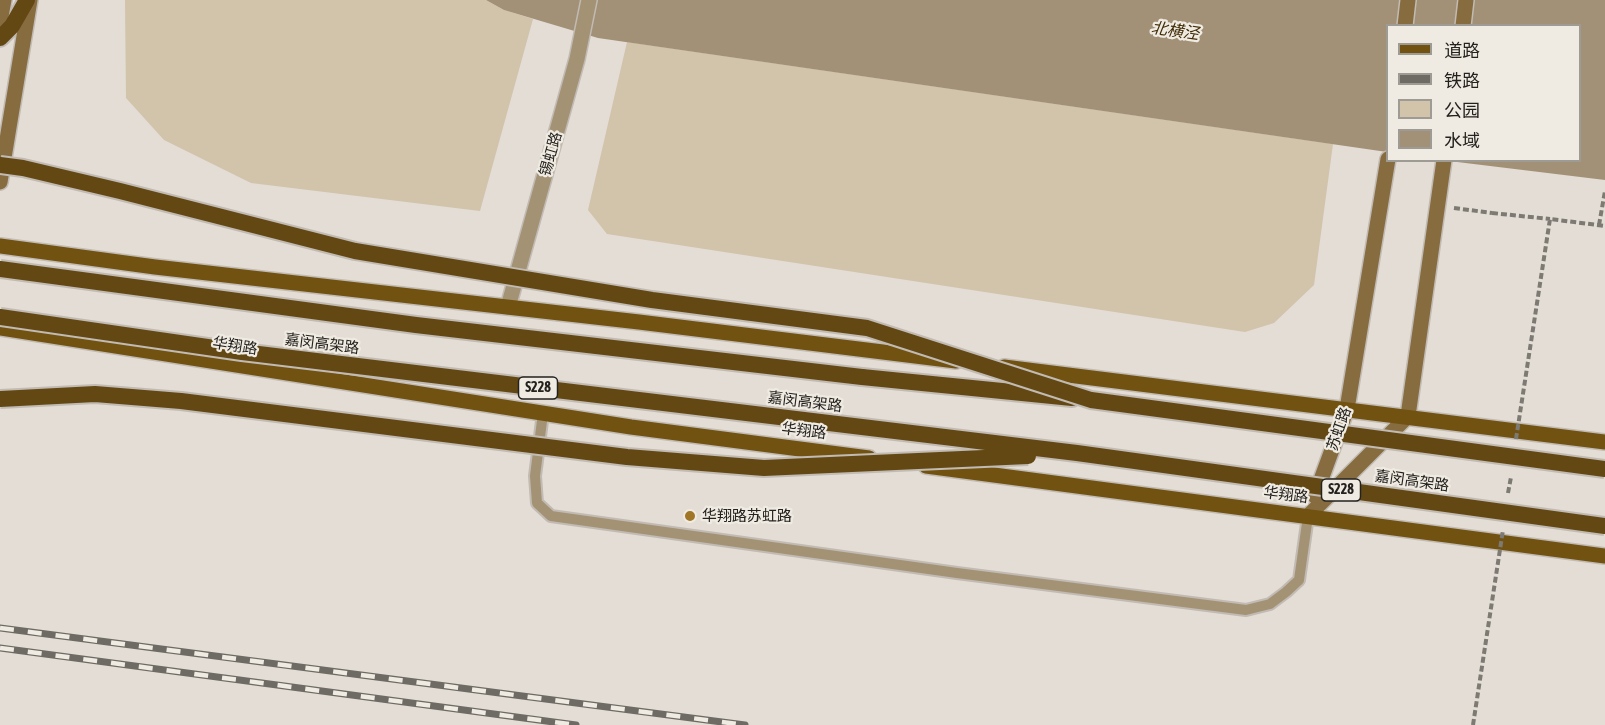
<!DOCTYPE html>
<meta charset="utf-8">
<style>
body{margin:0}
#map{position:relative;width:1605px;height:725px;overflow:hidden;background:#e3ddd5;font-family:"Asap Condensed","Noto Sans SC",sans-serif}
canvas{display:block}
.legend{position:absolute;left:1386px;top:24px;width:195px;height:138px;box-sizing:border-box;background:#f0ebe2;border:2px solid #9e9b94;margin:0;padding:8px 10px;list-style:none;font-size:18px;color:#24221e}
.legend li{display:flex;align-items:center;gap:12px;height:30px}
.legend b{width:30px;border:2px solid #9e9b94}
</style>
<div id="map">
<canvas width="1605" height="725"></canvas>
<ul class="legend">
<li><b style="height:8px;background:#725211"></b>道路</li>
<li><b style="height:8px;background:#6e6b65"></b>铁路</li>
<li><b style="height:16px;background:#d2c3ab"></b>公园</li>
<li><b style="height:16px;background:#a29176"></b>水域</li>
</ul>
</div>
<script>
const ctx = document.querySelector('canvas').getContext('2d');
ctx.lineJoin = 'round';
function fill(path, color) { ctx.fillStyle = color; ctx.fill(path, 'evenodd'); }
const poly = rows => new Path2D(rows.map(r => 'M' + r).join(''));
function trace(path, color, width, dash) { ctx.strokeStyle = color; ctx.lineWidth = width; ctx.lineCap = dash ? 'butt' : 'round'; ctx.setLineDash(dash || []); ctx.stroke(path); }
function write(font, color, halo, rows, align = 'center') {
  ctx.font = font + ' "Asap Condensed","Noto Sans SC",sans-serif'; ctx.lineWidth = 4.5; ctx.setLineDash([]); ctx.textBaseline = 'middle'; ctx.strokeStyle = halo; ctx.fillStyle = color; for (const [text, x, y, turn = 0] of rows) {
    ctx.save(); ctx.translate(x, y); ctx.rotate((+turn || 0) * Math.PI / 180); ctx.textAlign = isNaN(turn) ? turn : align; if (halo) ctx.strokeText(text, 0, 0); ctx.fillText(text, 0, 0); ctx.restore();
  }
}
const green = poly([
 [125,0,486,0,504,10,533,19,480,211,251,183,164,140,126,98],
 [627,42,1333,144,1314,285,1274,323,1245,332,607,234,588,210]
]);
const water = poly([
 [486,0,1605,0,1605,180,1449,161,1580,160,1580,26,1388,26,1387,152,598,38,504,10]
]);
const path = poly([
 [1454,208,1492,213],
 [1599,225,1605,191]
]);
const service = poly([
 [543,413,535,476,537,503,551,516,957,573,1246,610,1270,604,1286,592,1299,580,1308,516]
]);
const tertiary = poly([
 [508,307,577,59,589,0]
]);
const secondary = poly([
 [0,22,4,0],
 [1405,26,1408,0],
 [1463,26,1466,0],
 [0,182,30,0],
 [1315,496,1347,409,1388,159],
 [1308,516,1408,416,1444,160]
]);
const primary = poly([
 [0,246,155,267,639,322,956,361],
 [0,328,631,427,869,458],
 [1004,367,1605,442],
 [926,466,1605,556]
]);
const trunk = poly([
 [0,38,12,26,27,0],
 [862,377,1072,398]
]);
const rail = poly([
 [0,628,745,725],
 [0,648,576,725]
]);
const pathBridge = poly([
 [1492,213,1550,219],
 [1516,439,1550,219,1605,226],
 [1508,493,1511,477],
 [1473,725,1503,530]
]);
const trunkBridge = poly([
 [0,165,23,168,120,191,355,251,652,300,867,328,1091,400,1605,469],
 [0,269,416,325,862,377],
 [0,317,242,352,1077,453,1605,526],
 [0,399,95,394,181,401,627,457,764,468,1028,456]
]);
const markers = [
 [690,516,6,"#a07626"]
];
const shields = [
 [538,388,39],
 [1341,490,39]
];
const shieldNames = [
 ["S228",538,388],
 ["S228",1341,490]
];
const streetNames = [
 ["锡虹路",551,154,-74],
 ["嘉闵高架路",322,344,7],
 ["华翔路",235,346,9],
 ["嘉闵高架路",805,402,7],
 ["苏虹路",1339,429,-71],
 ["华翔路",804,431,7],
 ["嘉闵高架路",1412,481,8],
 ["华翔路",1286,495,7]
];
const poiNames = [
 ["华翔路苏虹路",702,516]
];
const waterNames = [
 ["北横泾",1175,31,8]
];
fill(green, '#d2c3ab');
fill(water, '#a29176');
trace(service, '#c1bbb4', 14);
trace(tertiary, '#c1bbb4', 18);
trace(secondary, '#c1bbb4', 18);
trace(primary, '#c1bbb4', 18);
trace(trunk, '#c1bbb4', 20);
trace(path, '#7d7973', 4, [6, 3]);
trace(service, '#a49275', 10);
trace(tertiary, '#a49275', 15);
trace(secondary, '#876c40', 15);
trace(primary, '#725211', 15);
trace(trunk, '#644814', 16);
trace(rail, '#6e6b65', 7);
trace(rail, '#f0ebe2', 4.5, [14]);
trace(trunkBridge, '#c1bbb4', 20, []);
trace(pathBridge, '#7d7973', 4, [6, 3]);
trace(trunkBridge, '#644814', 16);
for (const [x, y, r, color] of markers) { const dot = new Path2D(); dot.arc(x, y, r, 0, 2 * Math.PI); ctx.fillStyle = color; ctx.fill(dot); trace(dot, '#f0ebe2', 2); }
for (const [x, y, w] of shields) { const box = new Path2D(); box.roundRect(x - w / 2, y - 11, w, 22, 4.5); ctx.fillStyle = '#f0ebe2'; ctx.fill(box); trace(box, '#24221e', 1.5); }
write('bold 14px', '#24221e', null, shieldNames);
write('15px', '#24221e', '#f0ebe2', streetNames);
write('15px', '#24221e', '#f0ebe2', poiNames, 'left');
write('italic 16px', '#412d07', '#f0ebe2', waterNames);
</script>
